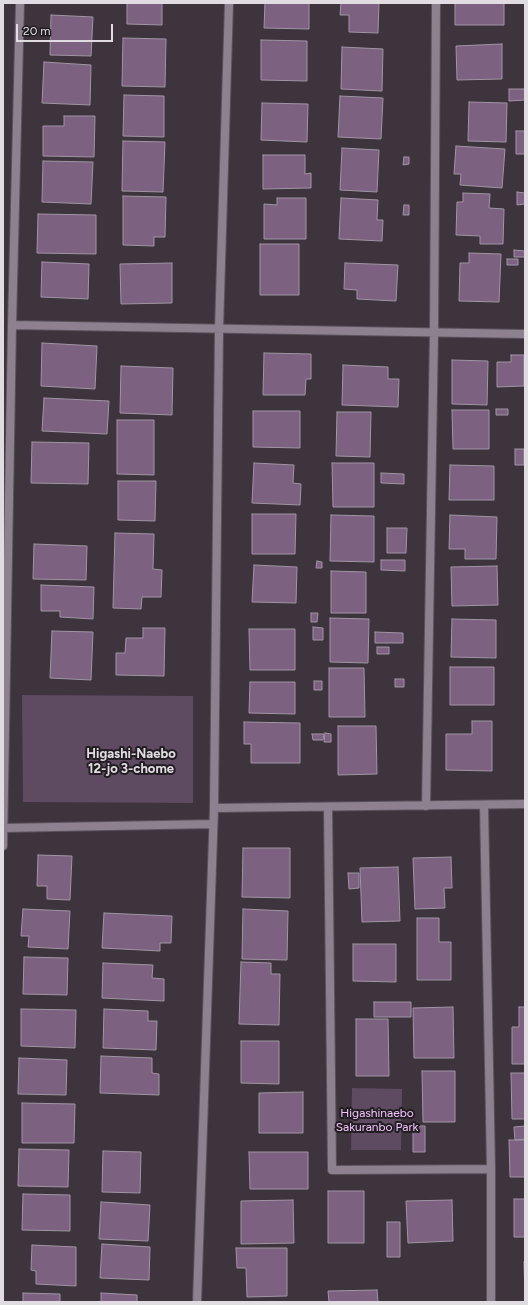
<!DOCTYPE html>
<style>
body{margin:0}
#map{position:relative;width:528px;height:1305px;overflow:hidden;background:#3d343e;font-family:Figtree,sans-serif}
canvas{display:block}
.frame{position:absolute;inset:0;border:4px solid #e1dbe2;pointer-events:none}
.scale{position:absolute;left:16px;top:24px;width:97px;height:18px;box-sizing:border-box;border:2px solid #e1dbe2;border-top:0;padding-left:5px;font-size:12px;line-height:14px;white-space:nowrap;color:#e1dbe2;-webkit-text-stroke:3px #211d22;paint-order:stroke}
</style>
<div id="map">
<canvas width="528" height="1305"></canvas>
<div class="frame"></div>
<div class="scale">20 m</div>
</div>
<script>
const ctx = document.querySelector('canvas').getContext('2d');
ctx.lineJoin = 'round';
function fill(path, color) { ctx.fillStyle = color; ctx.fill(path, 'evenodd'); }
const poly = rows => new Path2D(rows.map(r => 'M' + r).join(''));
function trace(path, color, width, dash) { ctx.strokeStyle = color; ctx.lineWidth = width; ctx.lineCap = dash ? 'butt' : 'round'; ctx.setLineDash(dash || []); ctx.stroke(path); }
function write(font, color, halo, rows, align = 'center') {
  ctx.font = font + ' Figtree,sans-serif'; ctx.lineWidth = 4; ctx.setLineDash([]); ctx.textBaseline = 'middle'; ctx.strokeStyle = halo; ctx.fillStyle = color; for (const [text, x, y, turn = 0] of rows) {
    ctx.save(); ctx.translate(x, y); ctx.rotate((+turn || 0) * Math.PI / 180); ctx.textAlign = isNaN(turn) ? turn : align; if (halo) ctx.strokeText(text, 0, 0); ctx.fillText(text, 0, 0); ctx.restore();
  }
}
const green = poly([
 [22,695,193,696,193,803,23,802],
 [352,1088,402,1089,401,1150,351,1150]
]);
const building = poly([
 [127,3,162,3,162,25,127,24,127,3],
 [265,3,309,3,309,29,264,28,265,3],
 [341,3,379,3,378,33,349,32,349,15,340,15,341,3],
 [455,3,504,3,504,25,455,25,455,3],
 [51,15,93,17,91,56,50,55,51,15],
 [123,38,166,39,165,87,122,86,123,38],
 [261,40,307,41,307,81,261,80,261,40],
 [502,44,502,79,457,80,456,46,502,44],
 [342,47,383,49,382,91,341,89,342,47],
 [44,62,91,65,90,105,42,103,44,62],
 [509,89,525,89,525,100,509,101,509,89],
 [124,95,164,96,164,137,123,136,124,95],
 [340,96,383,98,381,139,338,137,340,96],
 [469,102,507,103,506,142,468,141,469,102],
 [262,103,308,104,307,142,261,140,262,103],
 [64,116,95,116,94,157,43,156,43,126,64,126,64,116],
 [516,131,525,131,525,154,516,154,516,131],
 [123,141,165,142,163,192,122,191,123,141],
 [456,146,505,149,502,188,460,185,461,174,454,174,456,146],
 [342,148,379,150,377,192,340,190,342,148],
 [263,155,305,155,305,174,311,173,311,188,263,189,263,155],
 [404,157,409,157,409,164,403,165,404,157],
 [43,161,93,162,91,204,42,202,43,161],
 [517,192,525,193,525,204,517,205,517,192],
 [463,193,490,194,489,208,504,209,503,244,480,244,480,236,456,235,457,202,463,202,463,193],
 [123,196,166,197,165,237,154,237,154,246,123,245,123,196],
 [277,198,306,198,306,239,264,239,264,204,277,205,277,198],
 [341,198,378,200,377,220,383,220,382,241,339,239,341,198],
 [404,205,409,205,409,215,403,215,404,205],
 [38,214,96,215,96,254,37,253,38,214],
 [260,244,299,244,299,295,260,295,260,244],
 [514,250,525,251,525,257,514,257,514,250],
 [469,253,501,254,499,302,459,301,460,263,469,263,469,253],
 [507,259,518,259,518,265,507,265,507,259],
 [42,262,89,264,88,299,41,297,42,262],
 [172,263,172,303,121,304,120,264,172,263],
 [345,263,398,265,396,301,357,299,357,290,344,289,345,263],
 [42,343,97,346,95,389,41,386,42,343],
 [264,353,311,354,311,379,306,379,305,395,263,395,264,353],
 [511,355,524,355,524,386,497,387,497,362,511,362,511,355],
 [452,360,488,361,487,405,452,404,452,360],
 [343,365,388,367,388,379,399,379,398,407,342,405,343,365],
 [121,366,173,368,172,415,120,413,121,366],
 [44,398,109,401,107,434,42,431,44,398],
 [496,409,508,409,508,415,496,415,496,409],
 [452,410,489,410,489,449,453,449,452,410],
 [253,411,300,411,300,448,253,447,253,411],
 [337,412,371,412,370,457,336,456,337,412],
 [117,420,154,420,154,475,117,474,117,420],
 [32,442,89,443,88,484,31,483,32,442],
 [515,449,524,449,524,465,515,465,515,449],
 [254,463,294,465,293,483,301,484,300,505,252,503,254,463],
 [332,463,374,463,374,507,333,507,332,463],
 [450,465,494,466,494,500,449,500,450,465],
 [381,473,404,474,404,484,381,483,381,473],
 [118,481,156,481,155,521,118,520,118,481],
 [252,514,296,514,295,554,252,554,252,514],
 [331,515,374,516,374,562,330,561,331,515],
 [450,515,497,517,496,559,465,559,465,549,449,549,450,515],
 [387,528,407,528,406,553,387,553,387,528],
 [115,533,154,534,153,569,162,570,161,597,142,597,141,609,113,608,115,533],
 [34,544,87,546,86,580,33,579,34,544],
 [381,560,405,560,405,571,381,570,381,560],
 [317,561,322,562,322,568,316,568,317,561],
 [254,565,297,567,296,603,252,602,254,565],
 [497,566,498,605,452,606,451,567,497,566],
 [331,571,366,572,366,613,331,613,331,571],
 [41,585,94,587,93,619,60,617,60,611,41,611,41,585],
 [311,613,318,613,317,622,311,622,311,613],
 [330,618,369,619,368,663,330,662,330,618],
 [452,619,496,620,496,658,451,657,452,619],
 [313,627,323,628,323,640,313,640,313,627],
 [143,628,165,628,164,676,116,675,116,653,125,653,126,638,143,638,143,628],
 [249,629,295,629,295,670,250,670,249,629],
 [52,631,93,632,91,680,50,678,52,631],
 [375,632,403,633,403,643,375,643,375,632],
 [377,647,389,647,389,654,377,654,377,647],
 [450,667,494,667,494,705,450,705,450,667],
 [329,668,364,668,365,717,329,717,329,668],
 [395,679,404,679,404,687,395,687,395,679],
 [314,681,322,681,322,690,314,690,314,681],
 [250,682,295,682,295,714,249,713,250,682],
 [472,721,492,721,492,771,446,770,446,734,472,734,472,721],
 [244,722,300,723,300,763,251,763,251,744,244,744,244,722],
 [338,726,376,726,377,774,338,775,338,726],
 [325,733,331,734,331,742,324,742,325,733],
 [312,734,324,734,323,740,313,740,312,734],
 [243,848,290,848,290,898,242,897,243,848],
 [38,855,72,856,70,900,47,899,47,886,37,886,38,855],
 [451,857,452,888,444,888,445,908,415,909,413,858,451,857],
 [398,867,400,921,362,922,360,868,398,867],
 [348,873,359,873,359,888,349,889,348,873],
 [23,909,70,911,68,949,28,947,29,936,21,936,23,909],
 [243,909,288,911,287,960,242,959,243,909],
 [104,913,172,916,171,943,160,943,160,951,102,948,104,913],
 [417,918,439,918,439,942,451,942,451,980,417,980,417,918],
 [353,944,396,944,396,982,353,981,353,944],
 [24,957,68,958,67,995,23,994,24,957],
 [241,962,271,963,271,974,280,974,279,1025,239,1024,241,962],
 [103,963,153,965,152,978,164,979,164,1001,102,998,103,963],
 [374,1002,411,1002,411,1017,374,1017,374,1002],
 [453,1007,454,1058,414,1058,413,1008,453,1007],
 [519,1007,525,1007,525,1064,512,1064,512,1027,519,1027,519,1007],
 [21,1009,76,1010,75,1048,21,1046,21,1009],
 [104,1009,148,1011,148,1021,157,1021,156,1050,103,1048,104,1009],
 [356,1019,388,1019,389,1076,356,1076,356,1019],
 [241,1041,279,1041,279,1084,241,1083,241,1041],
 [101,1056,152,1058,152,1073,159,1074,159,1095,100,1093,101,1056],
 [19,1058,67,1060,66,1095,18,1094,19,1058],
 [422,1071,455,1071,455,1122,423,1122,422,1071],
 [511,1073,525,1073,525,1119,512,1119,511,1073],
 [303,1092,303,1133,259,1133,259,1093,303,1092],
 [22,1103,75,1104,74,1143,22,1143,22,1103],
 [413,1126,425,1126,425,1152,413,1152,413,1126],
 [525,1126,525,1139,515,1140,514,1127,525,1126],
 [509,1140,525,1140,525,1177,510,1177,509,1140],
 [19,1149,69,1150,68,1187,18,1186,19,1149],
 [103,1151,141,1152,140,1193,102,1192,103,1151],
 [249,1152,308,1152,308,1189,250,1189,249,1152],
 [328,1191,364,1191,364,1243,328,1243,328,1191],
 [23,1194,70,1195,70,1231,22,1230,23,1194],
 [514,1199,525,1199,525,1237,514,1237,514,1199],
 [293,1200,294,1243,241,1244,241,1201,293,1200],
 [452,1200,453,1241,408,1243,406,1201,452,1200],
 [101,1202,150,1205,148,1241,99,1239,101,1202],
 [387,1222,400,1222,400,1257,387,1257,387,1222],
 [102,1244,150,1247,149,1280,100,1278,102,1244],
 [32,1245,76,1247,76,1286,36,1284,36,1271,31,1270,32,1245],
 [236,1248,287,1248,287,1296,247,1297,246,1268,237,1268,236,1248],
 [524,1262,525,1262,525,1299,524,1262],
 [377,1290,378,1302,329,1302,328,1291,377,1290],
 [23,1293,60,1294,60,1302,23,1302,23,1293],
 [101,1293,137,1295,137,1302,101,1302,101,1293]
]);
const minor = poly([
 [12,325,525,334],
 [484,805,491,1169,491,1302],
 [426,806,434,332,436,3],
 [328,807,332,1170,491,1169],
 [214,808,525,804],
 [3,828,213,824],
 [3,846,12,325,20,3],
 [197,1302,214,808,219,329,229,3]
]);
const parkNames = [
 ["Higashinaebo",377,1113],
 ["Sakuranbo Park",377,1127]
];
const neighbourhoodNames = [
 ["Higashi-Naebo",131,754],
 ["12-jo 3-chome",131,769]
];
fill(green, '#5e4a61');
fill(building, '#7c6181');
trace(building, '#a095a2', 1);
trace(minor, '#5b525c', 10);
trace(minor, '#8d818f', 8);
write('12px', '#f3c5fb', '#211d22', parkNames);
write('bold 13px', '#e1dbe2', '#211d22', neighbourhoodNames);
</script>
